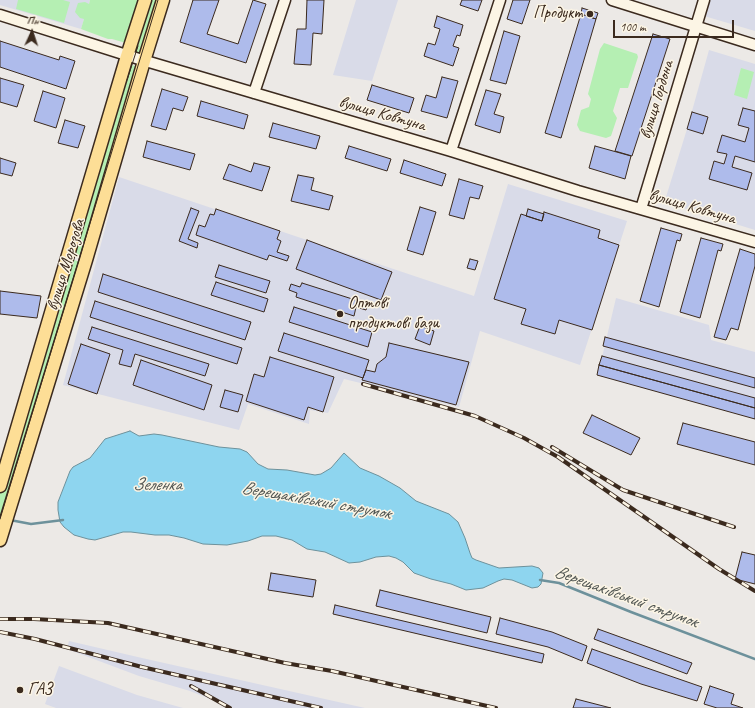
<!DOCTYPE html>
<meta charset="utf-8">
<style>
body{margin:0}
#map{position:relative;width:755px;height:708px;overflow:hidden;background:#ece9e6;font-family:Caveat,sans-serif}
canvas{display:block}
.north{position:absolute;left:12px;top:12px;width:40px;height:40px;-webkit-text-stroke:3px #fcf5e5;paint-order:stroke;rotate:3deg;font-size:11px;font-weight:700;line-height:16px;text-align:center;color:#3b2a1e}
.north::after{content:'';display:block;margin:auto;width:14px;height:18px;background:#3b2a1e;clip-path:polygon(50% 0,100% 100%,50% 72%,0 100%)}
.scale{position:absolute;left:613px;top:20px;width:121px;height:18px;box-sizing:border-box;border:2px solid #3b2a1e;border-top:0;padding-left:5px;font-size:12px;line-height:14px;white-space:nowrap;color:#3b2a1e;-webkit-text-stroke:3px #fcf5e5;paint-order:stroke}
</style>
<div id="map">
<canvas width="755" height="708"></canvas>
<div class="north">Пн</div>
<div class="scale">100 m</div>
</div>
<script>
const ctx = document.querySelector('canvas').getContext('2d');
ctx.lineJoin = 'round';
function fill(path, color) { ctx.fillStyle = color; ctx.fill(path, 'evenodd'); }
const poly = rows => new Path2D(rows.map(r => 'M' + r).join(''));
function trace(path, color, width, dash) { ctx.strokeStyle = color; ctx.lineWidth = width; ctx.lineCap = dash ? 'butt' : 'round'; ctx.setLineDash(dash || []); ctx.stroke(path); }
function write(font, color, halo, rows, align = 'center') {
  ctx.font = font + ' Caveat,sans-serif'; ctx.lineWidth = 3; ctx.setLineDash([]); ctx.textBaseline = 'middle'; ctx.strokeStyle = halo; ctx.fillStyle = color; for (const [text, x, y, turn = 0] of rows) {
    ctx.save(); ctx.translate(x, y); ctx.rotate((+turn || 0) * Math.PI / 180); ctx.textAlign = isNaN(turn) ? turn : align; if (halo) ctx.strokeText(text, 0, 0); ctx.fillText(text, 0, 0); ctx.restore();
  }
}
const built = poly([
 [0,0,90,0,81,29,0,5],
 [356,0,398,0,372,81,333,75],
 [709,0,755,0,755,31,704,16],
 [709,50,755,64,755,230,674,205,675,200,666,197,687,129],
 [119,177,474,296,508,184,627,221,580,365,480,331,459,407,344,379,328,413,310,410,309,424,248,404,239,430,63,385],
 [616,298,709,325,711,340,755,352,755,413,599,370],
 [69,641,142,658,365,708,233,708,190,691,139,676,67,649],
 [59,666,137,695,183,708,56,708,45,704]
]);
const green = poly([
 [18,0,63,0,70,2,64,23,16,9],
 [90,0,139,0,126,43,112,39,108,39,81,29,84,19,80,18,75,12,78,3,85,2,89,4],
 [148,0,161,0,143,58,130,55],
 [604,43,637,54,638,57,628,88,620,88,613,111,617,118,611,136,606,138,580,131,577,125,581,110,589,107,591,99,588,94,600,49],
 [128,64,139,67,82,257,73,254],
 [741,68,754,72,747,99,734,95],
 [70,259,81,262,0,528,0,493]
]);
const water = poly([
 [130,431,139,436,154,434,162,435,219,447,240,449,247,452,258,464,268,469,287,470,315,475,321,474,331,468,344,453,360,468,379,476,400,488,416,501,449,514,458,522,465,538,470,553,472,558,476,560,499,568,532,566,539,568,543,573,541,584,538,587,532,588,512,580,504,579,498,581,483,588,466,590,451,584,431,579,414,573,403,562,396,558,389,556,376,557,360,562,349,563,325,552,307,549,292,540,276,536,262,536,248,541,227,545,203,544,184,538,169,535,155,535,131,532,123,532,95,540,88,539,74,535,64,527,60,522,58,510,58,502,70,471,73,467,90,458,105,439,130,431]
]);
const stream = poly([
 [10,520,31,524,63,520],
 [540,580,559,583,631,612,755,659]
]);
const building = poly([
 [193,0,219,0,207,34,238,44,253,0,266,4,246,63,180,42,193,0],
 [307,0,324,0,322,34,313,33,311,65,294,64,297,29,306,29,307,0],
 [462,0,482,0,478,11,460,5,462,0],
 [513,0,530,0,522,24,507,19,513,0],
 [582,8,598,13,596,19,581,14,582,8],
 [581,14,596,19,561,138,545,133,581,14],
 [437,16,463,25,460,36,457,35,453,46,459,48,453,66,424,56,428,43,435,45,440,29,434,27,437,16],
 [504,31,520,36,506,84,490,80,504,31],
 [653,34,670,39,632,156,615,151,653,34],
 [0,41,59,60,60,56,75,61,66,89,0,67,0,41],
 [442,77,458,81,447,118,421,111,426,95,436,98,442,77],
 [0,78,24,85,17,107,0,102,0,78],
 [372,85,414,98,409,113,367,100,372,85],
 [162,89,188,97,183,111,173,108,166,130,151,126,162,89],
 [486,90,501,94,494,114,504,117,500,133,475,125,486,90],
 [43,91,65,98,56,128,34,121,43,91],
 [201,101,248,115,244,129,197,116,201,101],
 [743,108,755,111,755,162,735,156,732,167,752,173,747,190,709,179,714,161,724,164,727,154,717,152,722,135,745,142,749,128,738,125,743,108],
 [692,112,708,117,703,134,687,129,692,112],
 [65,120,85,126,78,148,58,143,65,120],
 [273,123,320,136,316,149,269,137,273,123],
 [147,141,195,154,190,170,143,157,147,141],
 [349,146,391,159,387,171,345,158,349,146],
 [595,146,631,156,625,179,589,168,595,146],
 [0,158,16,163,12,176,0,173,0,158],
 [404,160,446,174,442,186,400,173,404,160],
 [254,163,270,167,262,191,223,179,229,164,251,172,254,163],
 [298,175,314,178,311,190,333,196,329,210,291,201,298,175],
 [459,179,483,186,479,199,470,197,464,219,449,215,459,179],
 [420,207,436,212,423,255,407,250,420,207],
 [191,208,199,211,188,239,198,243,197,248,179,241,191,208],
 [216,209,280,231,277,239,281,241,277,252,289,256,287,261,269,255,267,260,196,235,199,225,205,227,210,214,214,215,216,209],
 [528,209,544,214,542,221,526,216,528,209],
 [544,212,600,230,598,238,619,245,592,330,559,320,555,334,521,324,526,309,494,299,521,214,542,221,544,212],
 [661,228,682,234,680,241,677,240,659,307,640,301,661,228],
 [701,238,723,244,721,251,718,250,700,318,680,312,701,238],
 [307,240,392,272,381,300,296,269,307,240],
 [740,249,755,254,755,266,738,330,731,328,726,340,714,337,740,249],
 [470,259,478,261,475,270,467,268,470,259],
 [219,265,270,281,266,293,215,277,219,265],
 [103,274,251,322,245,340,98,292,103,274],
 [216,282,268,299,264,312,211,295,216,282],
 [302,283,368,304,366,310,356,307,354,316,296,297,297,293,289,290,291,284,300,287,302,283],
 [0,291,41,296,37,318,0,314,0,291],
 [95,301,242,348,237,364,90,317,95,301],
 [294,307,372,332,368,347,289,322,294,307],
 [420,326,434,331,430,345,415,339,420,326],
 [92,327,209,364,205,376,135,354,131,367,119,364,123,350,88,339,92,327],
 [284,333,369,360,363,378,278,351,284,333],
 [605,337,755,378,755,388,603,346,605,337],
 [389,343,469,362,456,405,362,380,366,370,375,372,377,364,386,357,389,343],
 [81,344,110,354,97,394,68,384,81,344],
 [602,356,755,398,755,408,599,365,602,356],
 [270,357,334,377,323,412,308,407,304,420,246,401,254,374,264,377,270,357],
 [141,360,212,385,204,410,133,385,141,360],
 [599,365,755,408,755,419,597,375,599,365],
 [225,390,243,395,238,412,220,407,225,390],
 [592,415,640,438,631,455,583,433,592,415],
 [683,423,755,442,755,465,677,444,683,423],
 [742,552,755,555,755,584,735,579,742,552],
 [271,573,316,580,313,597,268,590,271,573],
 [380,590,491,617,487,633,376,606,380,590],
 [335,605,544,654,542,663,333,614,335,605],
 [500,618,552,632,587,646,582,661,548,647,496,634,500,618],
 [598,629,692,663,687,674,594,639,598,629],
 [592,649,702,687,697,701,641,684,587,663,592,649],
 [710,686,734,694,731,704,743,708,717,708,704,704,710,686],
 [576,699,611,708,573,708,576,699]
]);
const minor = poly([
 [612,0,755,45],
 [0,15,139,59,451,151,578,191,755,242],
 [254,93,285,0],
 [451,151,500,0],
 [641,209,704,0]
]);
const major = poly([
 [0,486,68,255,127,56,145,0],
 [0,540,86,260,144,61,163,0]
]);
const tram = poly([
 [127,80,138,46],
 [0,519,158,0]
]);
const rail = poly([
 [363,384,475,416,524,438,558,457,719,569,755,591],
 [552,447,623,490,734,527],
 [0,619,34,619,108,623,285,663,332,671,496,708],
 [0,632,35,639,142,667,321,708],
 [191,686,230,708]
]);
const markers = [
 [590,14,4,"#3b2a1e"],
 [340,314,4,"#3b2a1e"],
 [20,690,4,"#3b2a1e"]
];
const poiNames = [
 ["Продукт",582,14,"right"],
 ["Оптові",348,304],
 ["продуктові бази",348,324],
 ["ГАЗ",28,690]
];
const streetNames = [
 ["вулиця Гордона",657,100,-73],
 ["вулиця Ковтуна",382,114,16],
 ["вулиця Ковтуна",692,207,16],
 ["вулиця Морозова",66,265,-73]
];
const waterNames = [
 ["Зеленка",157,485],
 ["Верещаківський струмок",316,501,10],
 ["Верещаківський струмок",626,597,20]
];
fill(built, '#d9dbe8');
fill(green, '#b5efb3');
fill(water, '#8ed5ef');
trace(water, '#6d919b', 1);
trace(stream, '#6d919b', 2.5);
fill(building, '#aebbeb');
trace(building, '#3b2a1e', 1);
trace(minor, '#3b2a1e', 13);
trace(major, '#3b2a1e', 15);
trace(minor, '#fcf5e5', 10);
trace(major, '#fdde96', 12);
trace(tram, '#3b2a1e', 1);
trace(rail, '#3b2a1e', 4);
trace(rail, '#fcf5e5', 2.5, [8]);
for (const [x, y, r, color] of markers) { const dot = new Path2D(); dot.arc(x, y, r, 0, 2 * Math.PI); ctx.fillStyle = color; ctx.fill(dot); trace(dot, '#fcf5e5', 1.5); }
write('17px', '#3b2a1e', '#fcf5e5', poiNames, 'left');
write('17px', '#3b2a1e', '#fcf5e5', streetNames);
write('italic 18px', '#505552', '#fcf5e5', waterNames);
</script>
